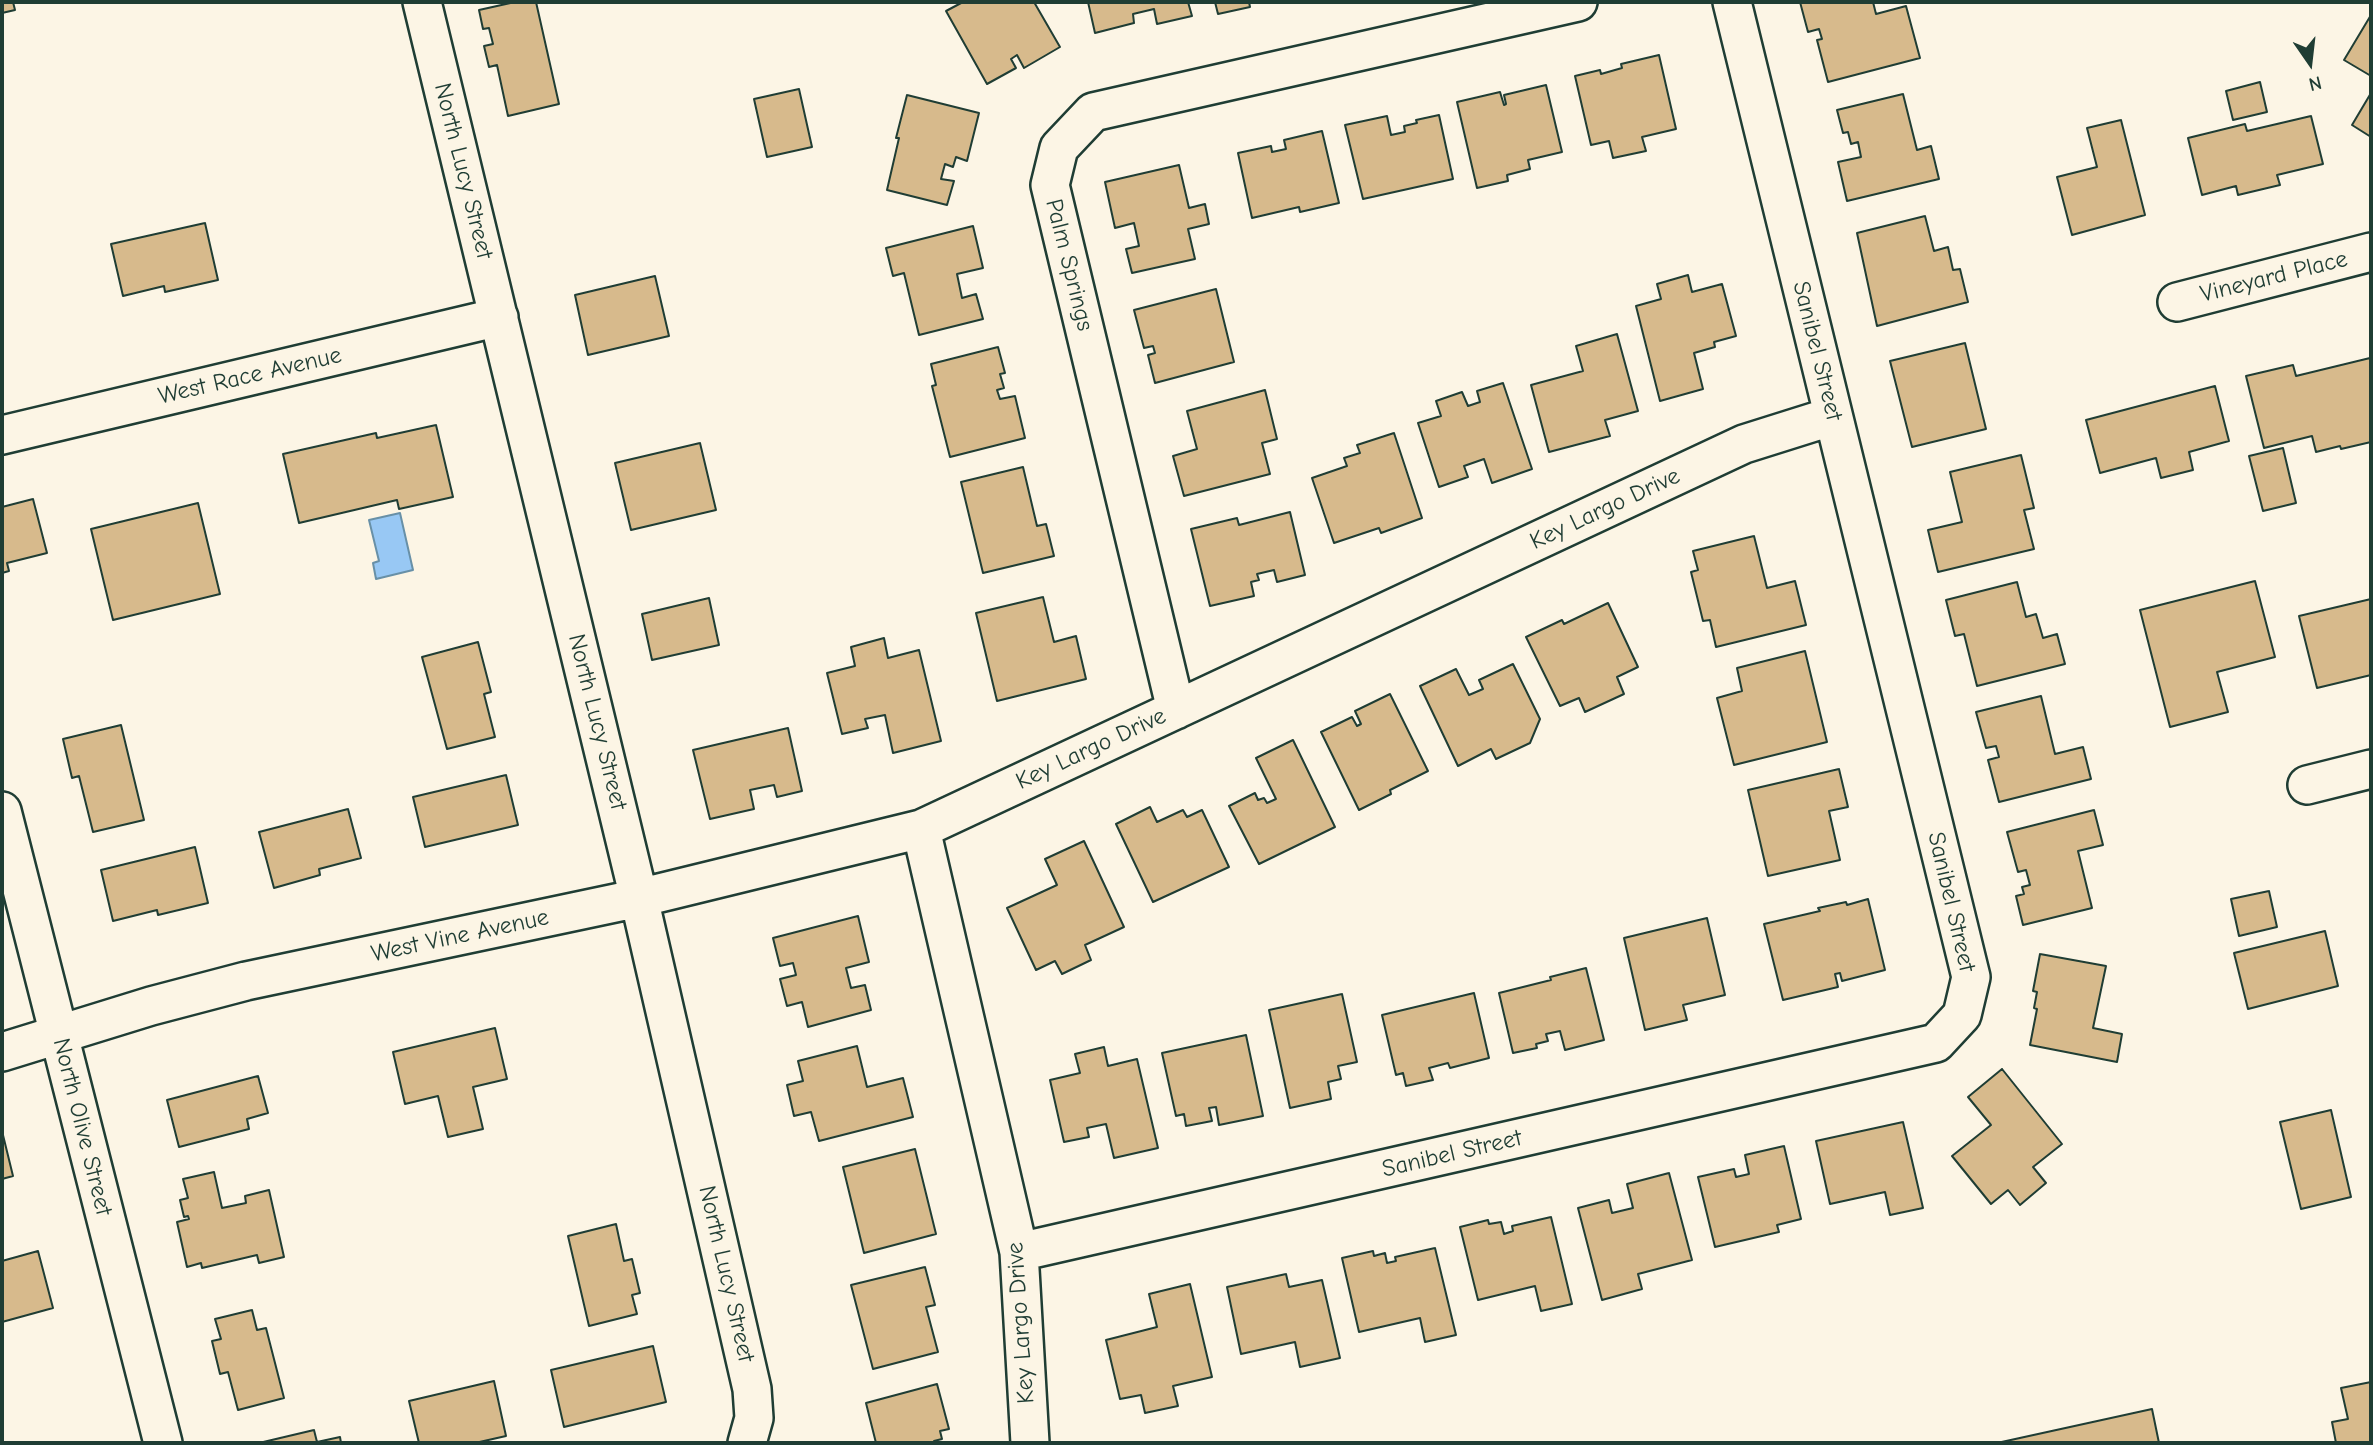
<!DOCTYPE html>
<style>
body{margin:0}
#map{position:relative;width:2373px;height:1445px;overflow:hidden;background:#fcf5e5;font-family:"Comic Neue",sans-serif}
canvas{display:block}
.frame{position:absolute;inset:0;border:4px solid #1f3d34;pointer-events:none}
.north{position:absolute;left:2275px;top:28px;width:70px;height:70px;-webkit-text-stroke:5px #fcf5e5;paint-order:stroke;rotate:166deg;font-size:19px;font-weight:700;line-height:28px;text-align:center;color:#1f3d34}
.north::after{content:'';display:block;margin:auto;width:24px;height:32px;background:#1f3d34;clip-path:polygon(50% 0,100% 100%,50% 72%,0 100%)}
</style>
<div id="map">
<canvas width="2373" height="1445"></canvas>
<div class="frame"></div>
<div class="north">N</div>
</div>
<script>
const ctx = document.querySelector('canvas').getContext('2d');
ctx.lineJoin = 'round';
function fill(path, color) { ctx.fillStyle = color; ctx.fill(path, 'evenodd'); }
const poly = rows => new Path2D(rows.map(r => 'M' + r).join(''));
function trace(path, color, width, dash) { ctx.strokeStyle = color; ctx.lineWidth = width; ctx.lineCap = dash ? 'butt' : 'round'; ctx.setLineDash(dash || []); ctx.stroke(path); }
function write(font, color, halo, rows, align = 'center') {
  ctx.font = font + ' "Comic Neue",sans-serif'; ctx.lineWidth = 5; ctx.setLineDash([]); ctx.textBaseline = 'middle'; ctx.strokeStyle = halo; ctx.fillStyle = color; for (const [text, x, y, turn = 0] of rows) {
    ctx.save(); ctx.translate(x, y); ctx.rotate((+turn || 0) * Math.PI / 180); ctx.textAlign = isNaN(turn) ? turn : align; if (halo) ctx.strokeText(text, 0, 0); ctx.fillText(text, 0, 0); ctx.restore();
  }
}
const water = poly([
 [400,513,413,570,376,579,373,563,379,561,369,520,400,513]
]);
const building = poly([
 [2,2,13,2,15,10,2,13,2,2],
 [515,2,536,2,559,104,508,116,497,65,489,67,484,46,493,44,489,28,483,29,479,10,515,2],
 [963,2,1034,2,1060,47,1024,68,1017,55,1011,59,1016,68,987,84,946,11,963,2],
 [1088,2,1188,2,1192,16,1157,24,1154,9,1133,14,1134,23,1095,33,1088,2],
 [1215,2,1249,2,1250,7,1218,14,1215,2],
 [1800,2,1873,2,1876,14,1906,6,1920,58,1828,82,1817,40,1822,39,1819,29,1808,32,1800,2],
 [2371,15,2371,76,2344,60,2371,15],
 [1659,55,1676,129,1642,137,1646,151,1613,158,1609,141,1591,145,1575,76,1600,70,1601,74,1622,68,1621,64,1659,55],
 [2260,82,2267,112,2233,120,2226,91,2260,82],
 [1546,85,1562,152,1528,160,1530,169,1507,175,1508,181,1477,188,1457,102,1500,92,1504,105,1506,104,1504,95,1546,85],
 [799,89,812,147,767,157,754,99,799,89],
 [2371,93,2371,137,2352,125,2371,93],
 [1903,94,1917,150,1931,146,1939,179,1847,201,1838,162,1861,157,1858,142,1851,144,1848,132,1843,133,1837,110,1903,94],
 [907,95,979,113,967,161,956,157,953,167,945,164,941,179,954,181,947,205,887,190,899,138,896,138,907,95],
 [1439,115,1453,179,1363,199,1345,125,1387,116,1391,135,1405,132,1404,126,1417,123,1416,120,1439,115],
 [2311,116,2323,164,2277,175,2280,185,2238,195,2236,186,2202,195,2188,138,2245,124,2247,131,2311,116],
 [2121,120,2145,215,2072,235,2057,177,2097,167,2087,128,2121,120],
 [1322,131,1339,203,1300,212,1299,207,1252,218,1238,153,1271,146,1272,152,1286,149,1284,140,1322,131],
 [1179,165,1189,208,1205,204,1209,224,1188,229,1195,259,1132,273,1126,249,1139,246,1134,223,1115,228,1105,182,1179,165],
 [1925,216,1934,251,1948,247,1953,270,1960,269,1968,302,1877,326,1857,233,1925,216],
 [205,223,218,280,165,292,164,286,123,296,111,244,205,223],
 [973,226,983,268,957,274,962,298,976,294,983,319,919,335,904,273,893,276,886,248,973,226],
 [1688,275,1692,292,1722,284,1736,336,1714,342,1715,347,1694,353,1703,389,1660,401,1636,306,1661,299,1657,284,1688,275],
 [655,276,669,336,588,355,575,295,655,276],
 [1216,289,1234,362,1155,383,1148,355,1155,353,1153,346,1144,348,1134,310,1216,289],
 [1617,334,1638,411,1605,420,1610,436,1549,452,1531,385,1583,371,1576,346,1617,334],
 [1965,343,1986,429,1912,447,1890,361,1965,343],
 [998,347,1005,373,1000,374,1004,388,997,390,1000,399,1015,396,1025,438,950,457,932,386,936,385,931,364,998,347],
 [2370,358,2371,442,2341,449,2340,446,2316,452,2312,436,2264,448,2246,376,2293,365,2296,376,2370,358],
 [1503,383,1532,469,1492,483,1484,459,1464,466,1468,477,1439,487,1418,423,1441,416,1436,401,1462,392,1468,406,1480,402,1477,391,1503,383],
 [2215,386,2229,441,2189,452,2193,470,2161,478,2156,458,2100,473,2086,420,2215,386],
 [1265,390,1277,439,1262,443,1270,474,1184,496,1173,456,1197,449,1187,411,1265,390],
 [436,425,453,497,399,509,397,500,299,523,283,454,376,433,377,438,436,425],
 [1394,433,1422,518,1381,533,1379,528,1334,543,1312,478,1347,466,1344,458,1360,453,1357,445,1394,433],
 [700,443,716,510,631,530,615,463,700,443],
 [2283,448,2296,503,2263,511,2249,456,2283,448],
 [2021,455,2034,508,2024,510,2034,549,1938,572,1928,530,1962,522,1950,472,2021,455],
 [1023,467,1037,526,1046,524,1054,556,983,573,961,482,1023,467],
 [33,499,47,553,7,563,9,571,2,573,2,507,33,499],
 [198,503,220,594,113,620,91,529,198,503],
 [1290,512,1305,575,1277,582,1274,570,1257,574,1259,580,1251,582,1254,596,1210,606,1191,529,1237,518,1239,525,1290,512],
 [1754,536,1767,588,1795,581,1806,625,1716,647,1710,620,1703,621,1691,572,1698,570,1693,551,1754,536],
 [2255,581,2275,657,2217,672,2228,712,2170,727,2140,610,2255,581],
 [2017,582,2026,617,2036,614,2043,638,2057,634,2065,664,1977,686,1964,634,1955,636,1946,600,2017,582],
 [1043,597,1054,642,1076,636,1086,679,997,701,976,613,1043,597],
 [709,598,719,645,652,660,642,614,709,598],
 [2371,599,2371,675,2317,688,2299,616,2371,599],
 [1608,603,1638,667,1617,677,1624,694,1585,712,1579,698,1560,706,1526,637,1562,620,1564,624,1608,603],
 [884,638,888,658,919,650,941,741,893,753,885,715,865,719,868,728,842,734,827,673,855,666,851,647,884,638],
 [478,642,491,692,484,694,495,737,447,749,422,657,478,642],
 [1805,651,1827,742,1734,765,1717,698,1742,691,1737,668,1805,651],
 [1513,664,1540,719,1530,743,1496,759,1491,749,1458,766,1420,686,1456,669,1469,695,1483,689,1479,680,1513,664],
 [1390,694,1428,771,1390,790,1391,794,1359,810,1321,732,1352,717,1357,726,1361,724,1355,711,1390,694],
 [2041,696,2055,754,2083,747,2091,779,1999,802,1988,760,1999,757,1996,746,1986,748,1976,712,2041,696],
 [121,725,144,820,93,832,79,776,72,778,63,739,121,725],
 [788,728,802,791,777,797,774,785,750,790,754,809,710,819,693,750,788,728],
 [1293,740,1335,827,1259,864,1229,806,1255,793,1258,800,1264,798,1267,803,1276,799,1256,758,1293,740],
 [1839,769,1848,807,1829,811,1840,860,1768,876,1748,790,1839,769],
 [506,775,518,825,425,847,413,797,506,775],
 [1150,807,1157,822,1183,810,1187,817,1202,810,1229,867,1153,902,1116,824,1150,807],
 [348,809,361,858,319,869,320,875,274,888,259,832,348,809],
 [2094,810,2103,845,2078,851,2092,908,2023,925,2016,896,2024,894,2022,887,2030,885,2026,870,2018,872,2007,832,2094,810],
 [1084,841,1124,927,1085,945,1091,960,1062,974,1055,961,1036,970,1007,908,1057,885,1045,859,1084,841],
 [195,847,208,903,158,915,157,910,113,921,101,870,195,847],
 [2269,891,2277,927,2239,936,2231,899,2269,891],
 [1868,899,1885,970,1842,981,1840,973,1835,974,1838,987,1783,1000,1764,924,1820,911,1818,908,1846,902,1847,905,1868,899],
 [858,916,869,962,846,968,851,988,865,985,871,1010,808,1027,802,1002,787,1006,780,979,796,975,793,963,780,966,773,938,858,916],
 [1707,918,1725,995,1683,1005,1687,1020,1645,1030,1624,938,1707,918],
 [2325,931,2338,986,2248,1009,2234,953,2325,931],
 [2040,954,2106,966,2093,1028,2122,1034,2117,1062,2030,1045,2037,1009,2034,1008,2037,992,2033,991,2040,954],
 [1586,968,1604,1040,1565,1050,1560,1031,1546,1034,1548,1041,1536,1044,1537,1048,1513,1053,1499,993,1551,980,1550,977,1586,968],
 [1474,993,1489,1058,1450,1068,1448,1063,1429,1068,1433,1080,1406,1086,1403,1073,1396,1075,1382,1015,1474,993],
 [1342,994,1357,1062,1338,1066,1341,1079,1328,1082,1331,1099,1290,1108,1269,1010,1342,994],
 [495,1028,507,1079,473,1087,483,1129,448,1137,438,1096,405,1104,393,1052,495,1028],
 [1246,1035,1263,1116,1219,1125,1216,1107,1209,1108,1212,1121,1186,1126,1184,1114,1176,1116,1162,1053,1246,1035],
 [857,1046,867,1087,903,1078,913,1117,819,1141,811,1112,794,1116,787,1085,803,1081,798,1061,857,1046],
 [1104,1047,1108,1066,1137,1059,1158,1148,1114,1158,1106,1124,1087,1128,1089,1137,1064,1142,1050,1080,1080,1073,1075,1054,1104,1047],
 [2002,1069,2062,1144,2033,1167,2046,1183,2020,1205,2008,1190,1991,1204,1952,1156,1991,1125,1968,1097,2002,1069],
 [258,1076,268,1113,247,1119,249,1129,179,1147,167,1100,258,1076],
 [2331,1110,2351,1197,2301,1209,2280,1122,2331,1110],
 [1903,1122,1923,1208,1890,1215,1885,1192,1830,1204,1816,1141,1903,1122],
 [2,1131,13,1176,2,1179,2,1131],
 [1784,1146,1801,1219,1777,1225,1779,1232,1715,1247,1698,1177,1734,1169,1736,1177,1749,1174,1745,1155,1784,1146],
 [915,1149,936,1234,864,1253,843,1167,915,1149],
 [214,1172,222,1208,246,1203,245,1196,269,1190,284,1257,259,1263,257,1255,202,1268,201,1263,187,1267,177,1222,189,1219,188,1216,184,1217,180,1200,188,1198,183,1179,214,1172],
 [1669,1173,1692,1260,1638,1274,1642,1289,1602,1300,1578,1208,1609,1200,1612,1213,1633,1208,1627,1184,1669,1173],
 [1551,1217,1572,1304,1541,1311,1535,1286,1478,1300,1460,1227,1488,1220,1489,1224,1501,1222,1504,1234,1513,1231,1512,1226,1551,1217],
 [616,1224,624,1261,632,1259,640,1293,632,1295,637,1314,589,1326,568,1236,616,1224],
 [1435,1248,1456,1335,1425,1342,1420,1318,1359,1332,1342,1258,1373,1251,1374,1256,1385,1253,1387,1263,1396,1261,1395,1257,1435,1248],
 [38,1251,53,1308,2,1322,2,1261,38,1251],
 [925,1267,935,1305,926,1307,938,1352,873,1369,851,1285,925,1267],
 [1286,1274,1289,1287,1322,1280,1340,1358,1300,1367,1295,1342,1241,1354,1227,1287,1286,1274],
 [1190,1284,1212,1377,1173,1386,1178,1406,1145,1413,1141,1395,1120,1399,1106,1340,1157,1327,1149,1294,1190,1284],
 [252,1310,257,1330,266,1328,284,1398,238,1410,228,1372,220,1374,212,1341,221,1339,215,1319,252,1310],
 [653,1346,666,1402,564,1427,551,1370,653,1346],
 [494,1381,506,1436,475,1443,419,1443,409,1401,494,1381],
 [2371,1382,2371,1443,2336,1443,2332,1422,2348,1419,2341,1388,2371,1382],
 [937,1384,949,1429,940,1431,942,1439,934,1441,935,1443,876,1443,866,1403,937,1384],
 [2152,1409,2159,1443,1997,1443,2152,1409],
 [314,1430,317,1442,340,1437,341,1443,259,1443,314,1430]
]);
const minor = poly([
 [422,2,639,898,752,1389,754,1418,747,1443],
 [2177,302,2371,252],
 [2,435,499,317],
 [1176,710,1050,185,1059,148,1093,112,1578,2],
 [2307,785,2371,769],
 [2,811,163,1443],
 [921,829,1019,1252,1030,1443],
 [2,1052,151,1006,246,981,639,898,921,829,1744,444,1833,416],
 [1019,1252,1936,1043,1962,1015,1971,977,1732,2]
]);
const streetNames = [
 ["North Lucy Street",463,171,76],
 ["Palm Springs",1069,265,76],
 ["Vineyard Place",2274,277,-14],
 ["Sanibel Street",1817,351,76],
 ["West Race Avenue",250,376,-13],
 ["Key Largo Drive",1605,509,-25],
 ["North Lucy Street",597,722,76],
 ["Key Largo Drive",1091,749,-25],
 ["Sanibel Street",1951,902,77],
 ["West Vine Avenue",460,936,-12],
 ["North Olive Street",82,1127,76],
 ["Sanibel Street",1452,1154,-13],
 ["North Lucy Street",726,1274,77],
 ["Key Largo Drive",1021,1323,-94]
];
fill(water, '#98c8f4');
trace(water, '#6890a7', 2);
fill(building, '#d7ba8c');
trace(building, '#1f3d34', 2);
trace(minor, '#1f3d34', 42);
trace(minor, '#fcf5e5', 37);
write('24px', '#1f3d34', '#fcf5e5', streetNames);
</script>
